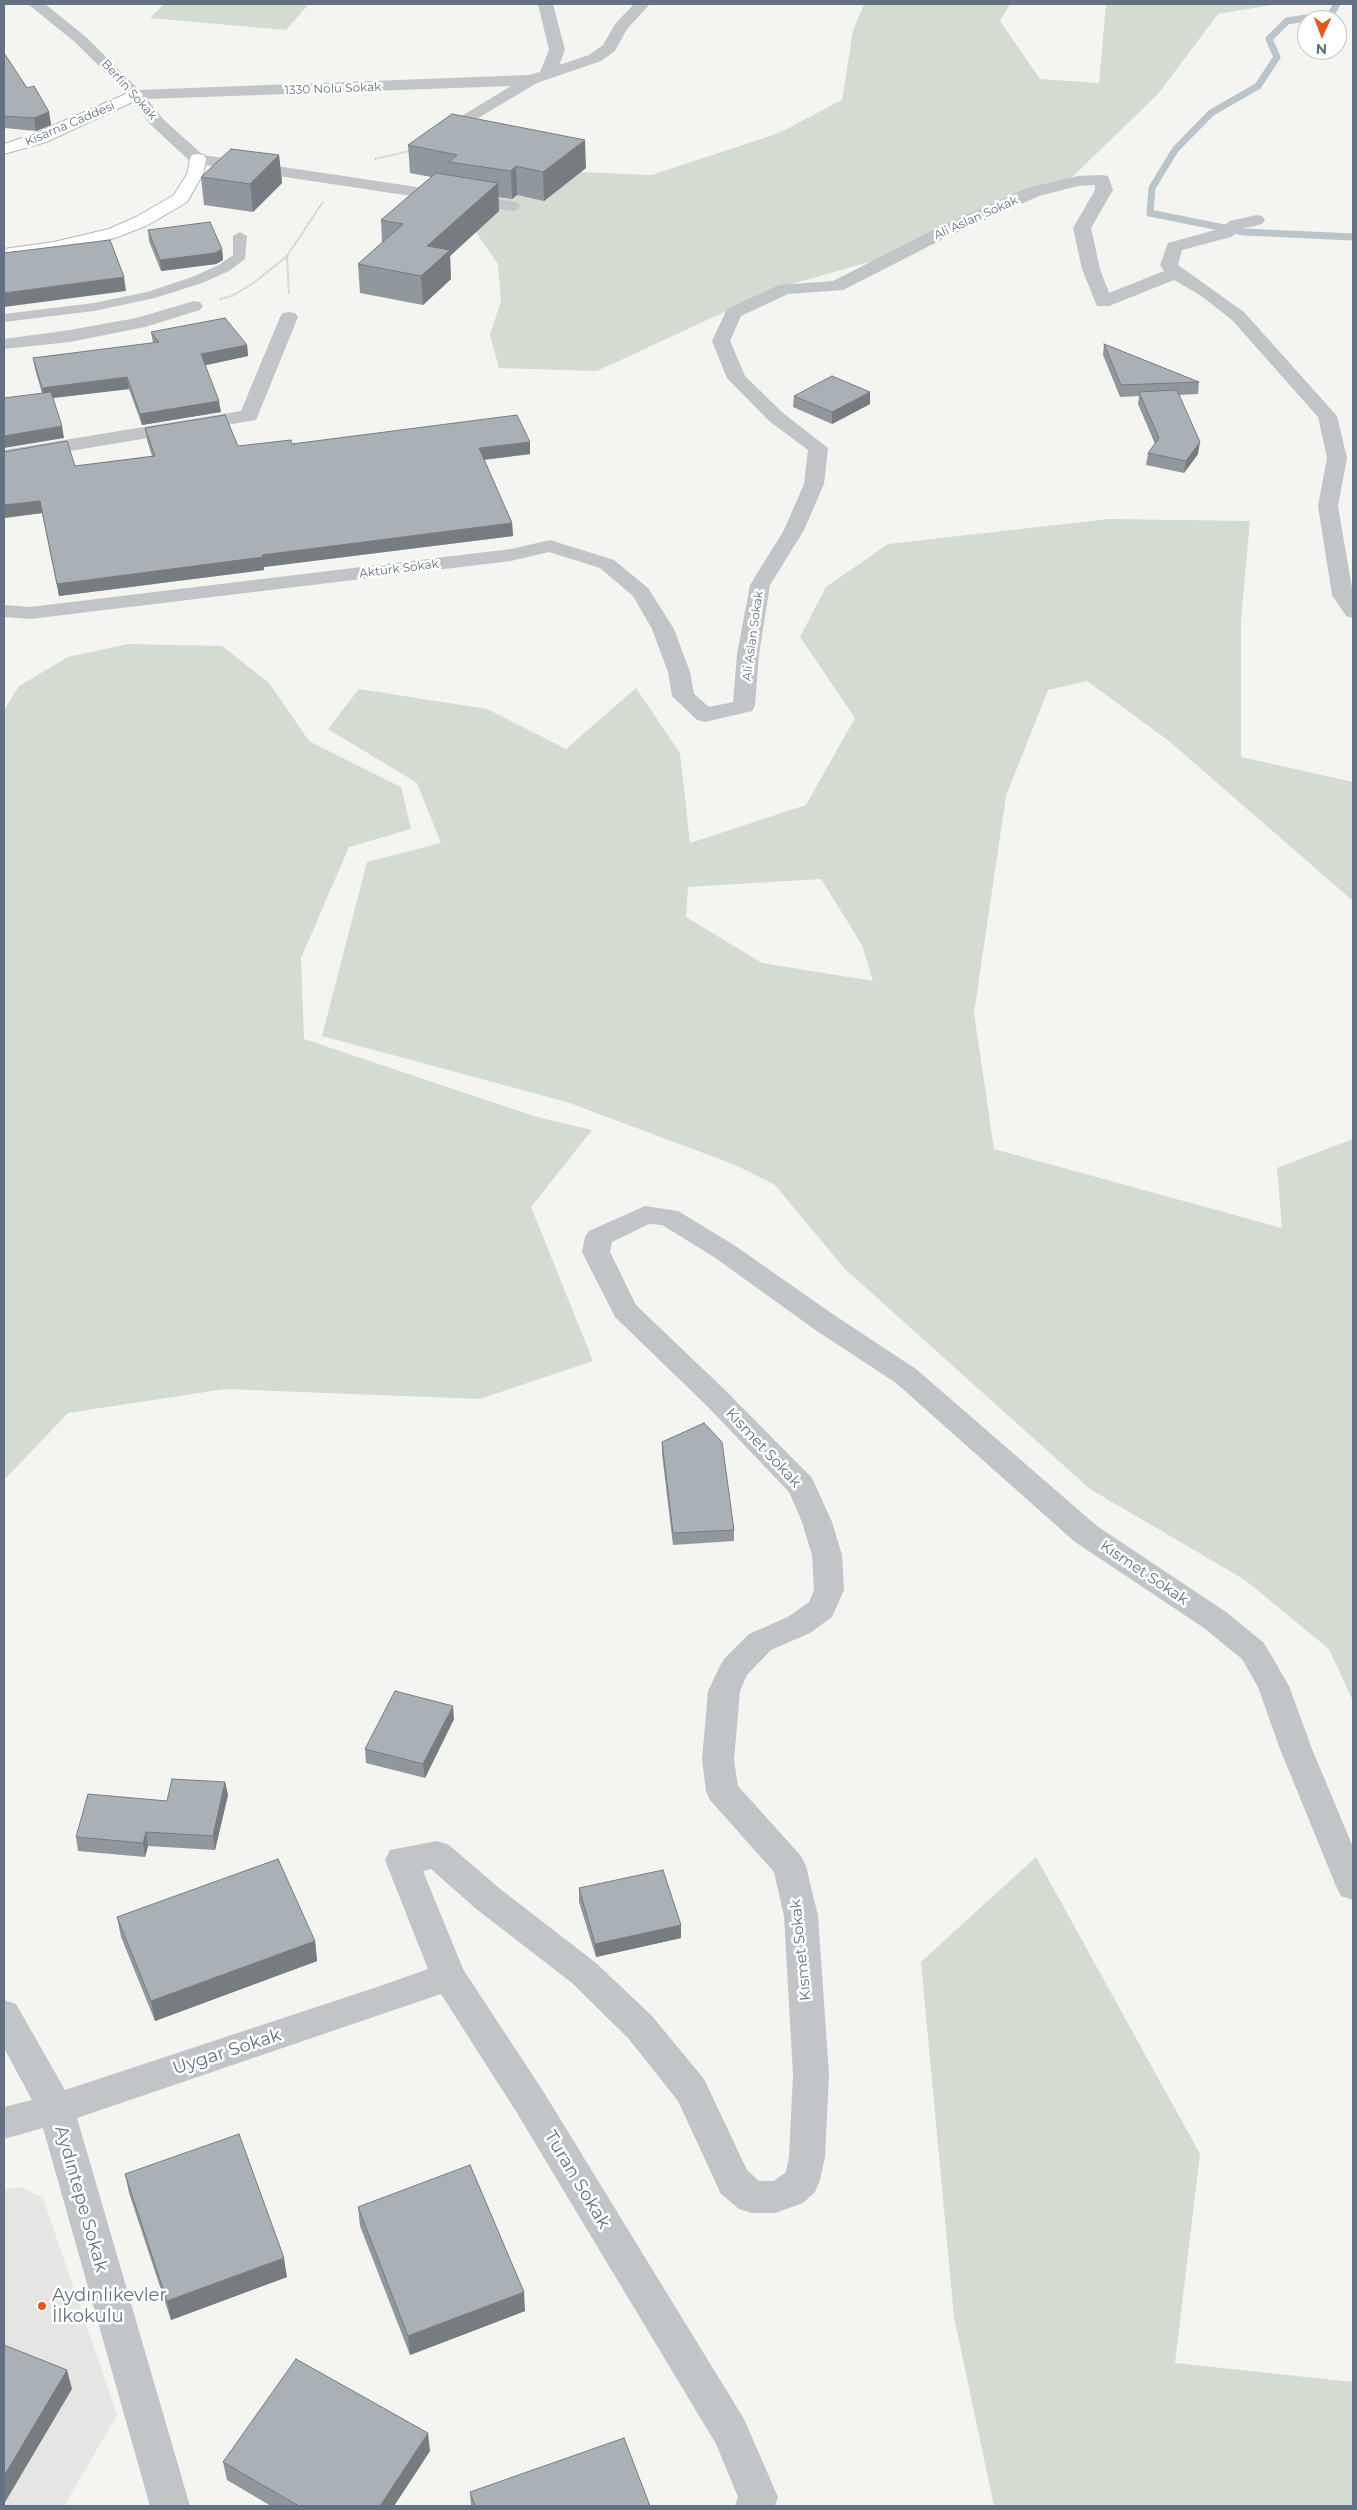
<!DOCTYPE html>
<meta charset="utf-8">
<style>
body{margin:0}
#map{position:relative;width:1357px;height:2510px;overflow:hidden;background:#f4f4f0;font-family:Montserrat,sans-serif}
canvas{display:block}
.frame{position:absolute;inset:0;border:5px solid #627282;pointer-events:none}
.north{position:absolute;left:1297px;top:10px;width:50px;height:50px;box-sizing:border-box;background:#fff;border:1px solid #c0c7cd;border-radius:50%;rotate:182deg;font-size:14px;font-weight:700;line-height:20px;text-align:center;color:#627282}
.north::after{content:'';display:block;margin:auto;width:18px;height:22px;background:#e7581d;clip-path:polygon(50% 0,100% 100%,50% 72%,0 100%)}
</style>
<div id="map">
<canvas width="1357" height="2510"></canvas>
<div class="frame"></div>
<div class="north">N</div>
</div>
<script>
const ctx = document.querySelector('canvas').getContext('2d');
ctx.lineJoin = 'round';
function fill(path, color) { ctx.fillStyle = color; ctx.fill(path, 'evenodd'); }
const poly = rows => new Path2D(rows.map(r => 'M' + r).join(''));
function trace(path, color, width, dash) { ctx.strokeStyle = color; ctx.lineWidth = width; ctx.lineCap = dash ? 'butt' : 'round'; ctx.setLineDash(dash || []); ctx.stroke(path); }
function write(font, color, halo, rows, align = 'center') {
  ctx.font = font + ' Montserrat,sans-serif'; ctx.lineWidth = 5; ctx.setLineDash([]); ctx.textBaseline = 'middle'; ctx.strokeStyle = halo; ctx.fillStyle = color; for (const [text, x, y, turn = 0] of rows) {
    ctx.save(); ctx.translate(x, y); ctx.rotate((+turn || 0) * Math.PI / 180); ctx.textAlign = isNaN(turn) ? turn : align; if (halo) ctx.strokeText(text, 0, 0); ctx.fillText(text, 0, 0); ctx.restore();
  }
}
const built = poly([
 [21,2187,43,2198,117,2415,64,2506,4,2506,4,2189]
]);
const green = poly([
 [164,4,309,4,286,30,150,18],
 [864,4,1010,4,1000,21,1040,79,1099,83,1106,4,1277,4,1218,14,1158,94,1067,182,904,252,774,289,597,371,499,368,490,335,501,301,498,264,471,225,476,163,533,170,652,175,779,133,842,100,853,31],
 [1109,519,1250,521,1241,619,1241,757,1353,782,1353,901,1169,741,1087,681,1048,690,1006,796,974,1013,994,1149,1282,1228,1277,1168,1353,1139,1353,1701,1329,1649,1245,1580,1090,1489,845,1269,775,1185,733,1164,567,1102,322,1036,367,862,441,843,417,783,328,729,359,689,487,709,566,749,636,688,680,753,690,843,806,805,855,718,800,637,826,587,888,544],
 [821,879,862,945,873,981,762,963,686,917,688,887],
 [128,644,222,646,269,683,309,741,401,787,411,829,349,847,301,958,304,1039,537,1117,592,1130,531,1207,593,1361,480,1399,225,1389,68,1413,4,1480,4,710,19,686,68,657],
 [1036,1857,1200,2154,1175,2363,1353,2382,1353,2506,994,2506,954,2317,921,1962]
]);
const stream = poly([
 [1337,4,1331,14,1287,21,1269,39,1277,57,1258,86,1211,113,1175,150,1152,188,1150,213,1244,232,1353,237]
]);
const path = poly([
 [375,159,410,151],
 [287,256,323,202],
 [220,299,232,296,255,282,287,256,289,294]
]);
const lane = poly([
 [240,232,247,236,245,259,229,271,202,283,155,298,94,311,4,322,4,314,94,303,147,292,192,277,219,265,233,255,233,236,240,232]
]);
const street = poly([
 [28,4,45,4,86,37,139,90,529,75,540,72,549,50,538,4,553,4,565,50,559,65,589,55,603,45,615,24,634,4,650,4,627,29,615,51,601,61,537,83,448,136,442,134,440,131,442,128,511,86,147,99,164,120,203,155,517,202,520,206,517,210,511,211,192,163,152,126,120,87,76,43,28,4],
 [1102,175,1108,176,1113,190,1091,228,1100,269,1109,293,1164,271,1160,265,1168,243,1219,229,1230,221,1256,215,1262,216,1265,220,1262,224,1242,229,1231,237,1182,250,1178,265,1244,312,1337,416,1347,458,1338,506,1353,594,1353,618,1346,616,1332,595,1318,506,1327,458,1318,417,1232,320,1200,295,1174,280,1109,306,1097,306,1082,269,1073,228,1095,190,1095,185,1078,186,1039,196,947,237,843,290,788,294,741,316,730,341,745,376,783,413,828,448,824,484,804,530,770,585,759,654,755,706,752,711,705,722,697,720,672,696,668,672,652,629,633,596,600,568,549,552,511,561,30,619,4,617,4,605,30,607,511,549,550,540,614,560,648,588,674,629,690,672,694,694,709,707,733,702,737,654,750,585,784,530,804,484,808,450,769,421,727,378,712,341,727,309,779,285,833,281,935,229,1027,188,1078,176,1102,175],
 [194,301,200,302,203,306,200,310,145,327,70,342,4,349,4,339,70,330,136,318,194,301],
 [289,312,295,313,298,317,256,420,4,462,4,450,241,411,280,317,283,313,289,312],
 [645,1206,678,1211,734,1245,834,1315,916,1369,1097,1526,1226,1612,1264,1643,1289,1686,1312,1749,1353,1847,1353,1900,1341,1896,1336,1886,1280,1749,1258,1687,1242,1659,1204,1628,1075,1542,896,1383,814,1329,714,1257,662,1225,649,1224,612,1242,610,1252,636,1305,727,1392,812,1478,832,1522,842,1555,844,1590,832,1617,810,1633,771,1650,747,1675,740,1691,734,1760,738,1786,801,1856,806,1866,818,1916,829,2074,825,2157,820,2180,815,2192,803,2203,775,2213,752,2213,739,2209,721,2194,678,2101,628,2038,572,1983,475,1908,431,1869,423,1871,463,1969,543,2091,744,2419,778,2497,775,2506,735,2506,738,2497,716,2444,517,2113,441,1994,77,2118,190,2506,150,2506,43,2128,4,2139,4,2107,32,2100,4,2048,4,2000,16,2004,65,2090,383,1985,428,1969,385,1860,390,1850,437,1841,449,1845,499,1888,596,1963,652,2016,704,2079,747,2170,759,2181,774,2181,786,2172,789,2157,793,2074,784,1916,774,1872,710,1800,706,1791,702,1760,708,1691,719,1668,724,1659,749,1634,788,1617,809,1602,814,1590,812,1555,802,1522,789,1492,707,1406,615,1317,582,1252,585,1237,589,1231,645,1206]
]);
const secondary = poly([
 [135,90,141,92,143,95,141,98,46,142,4,154,4,144,34,134,135,90],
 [198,154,204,155,206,159,203,174,187,202,148,225,115,238,54,252,4,259,4,249,54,242,109,229,136,217,174,195,187,174,190,159,192,155,198,154]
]);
const wall = poly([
 [4,53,27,88,49,112,51,125,36,131,4,128],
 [408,145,586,168,544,201,517,195,512,199,498,197,499,211,450,256,451,279,423,305,360,293,358,264,382,243,381,220,431,177,410,173],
 [279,155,282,183,253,212,204,205,201,177],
 [148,230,222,249,223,260,216,264,161,271,149,241],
 [151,332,247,345,248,356,205,365,221,412,142,425,129,389,53,398,64,438,42,393,35,369,33,358,153,343],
 [1104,344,1199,382,1198,394,1179,395,1198,454,1184,473,1146,465,1148,453,1155,444,1138,404,1139,396,1120,397,1103,355],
 [794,396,870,404,832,424,793,407],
 [145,428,238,446,292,444,530,454,484,460,512,523,513,536,264,567,264,570,59,596,42,513,4,518,75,466,152,456,147,440],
 [662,1442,734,1530,734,1541,673,1545,662,1454],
 [454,1719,425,1778,366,1763,365,1749],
 [225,1782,228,1795,215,1850,148,1846,145,1857,78,1851,76,1837,167,1801],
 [579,1888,681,1938,596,1957,579,1902],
 [117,1917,315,1941,317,1961,155,2021,121,1937],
 [125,2174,287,2277,171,2320,129,2193],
 [358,2207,525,2311,410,2355,360,2226],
 [430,2451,394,2506,271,2506,227,2480,223,2462],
 [470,2492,650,2506,471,2506]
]);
const shadedWall = poly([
 [49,112,51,125,36,131,34,118],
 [585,140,586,168,544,201,543,172],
 [279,155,282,183,253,212,250,184],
 [516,166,517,195,512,199,511,171],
 [498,183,499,211,450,256,451,279,423,305,421,276,427,246],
 [222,249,223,260,216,264,161,271,160,260],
 [124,277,126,291,4,307,4,293],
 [247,345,248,356,202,366,201,354],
 [127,377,129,389,44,399,42,388],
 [870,392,870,404,832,424,832,412],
 [219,401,221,412,142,425,140,414],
 [62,426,64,438,4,448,4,436],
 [530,442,530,454,480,460,479,448],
 [1200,442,1198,454,1184,473,1186,461],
 [40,501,42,513,4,518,4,505],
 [512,523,513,536,264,567,264,570,59,596,57,584,262,555],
 [453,1706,454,1719,425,1778,423,1764],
 [225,1782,228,1795,215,1850,213,1836],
 [146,1832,148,1846,145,1857,143,1843],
 [681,1925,681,1938,596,1957,595,1944],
 [315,1941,317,1961,155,2021,151,2001],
 [284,2258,287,2277,171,2320,167,2301],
 [524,2292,525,2311,410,2355,408,2336],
 [67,2370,72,2389,4,2504,4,2476],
 [428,2433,430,2451,394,2506,380,2506]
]);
const building = poly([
 [4,53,27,88,34,86,49,112,34,118,4,116,4,53],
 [452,114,585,140,543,172,516,166,511,171,449,162,457,155,408,145,452,114],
 [231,149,279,155,250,184,201,177,231,149],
 [436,173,498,183,427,246,450,250,421,276,358,264,403,224,381,220,436,173],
 [210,222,222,249,215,253,160,260,148,230,210,222],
 [110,240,124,277,4,293,4,253,110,240],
 [225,318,247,345,201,354,219,401,140,414,127,377,42,388,33,358,159,342,151,332,225,318],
 [1104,344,1199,382,1121,385,1104,344],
 [832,376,870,392,832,412,794,396,832,376],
 [1177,390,1200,442,1186,461,1148,453,1159,438,1139,392,1177,390],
 [51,392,62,426,4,436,4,398,51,392],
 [225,415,238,446,291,440,292,444,517,415,530,442,479,448,512,523,262,555,263,557,57,584,40,501,4,505,4,452,67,441,75,466,155,456,145,428,225,415],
 [704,1423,722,1442,734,1530,673,1533,662,1442,704,1423],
 [395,1691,453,1706,423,1764,365,1749,395,1691],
 [172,1779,225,1782,213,1836,146,1832,143,1843,76,1837,88,1794,167,1801,172,1779],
 [278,1859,315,1941,151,2001,117,1917,278,1859],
 [663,1870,681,1925,595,1944,579,1888,663,1870],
 [239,2134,284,2258,167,2301,125,2174,239,2134],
 [470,2165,524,2292,408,2336,358,2207,470,2165],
 [4,2345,67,2370,4,2476,4,2345],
 [296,2359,428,2433,380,2506,299,2506,223,2462,296,2359],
 [624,2438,650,2506,475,2506,470,2492,624,2438]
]);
const markers = [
 [42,2306,5,"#e7581d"]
];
const farStreetnames = [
 ["1330 Nolu Sokak",333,89,-2],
 ["Berfin Sokak",129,90,48],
 ["Kisarna Caddesi",70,124,-23],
 ["Ali Aslan Sokak",976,218,-24],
 ["Aktürk Sokak",399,569,-7],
 ["Ali Aslan Sokak",753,636,-82]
];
const streetNames = [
 ["Kısmet Sokak",763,1448,47],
 ["Kısmet Sokak",1144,1573,34],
 ["Kısmet Sokak",801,1950,-96]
];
const nearStreetnames = [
 ["Uygar Sokak",227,2052,-18],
 ["Turan Sokak",577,2180,59],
 ["Aydıntepe Sokak",81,2199,74]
];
const nearPoinames = [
 ["Aydınlıkevler",52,2296],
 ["İlkokulu",52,2317]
];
fill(built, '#e5e6e4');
fill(green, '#d4dbd1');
trace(stream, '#bac5cb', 7);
trace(secondary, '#b3b8bd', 2);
trace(path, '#bbbdbf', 2, [1, 1]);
fill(lane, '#c1c5c8');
fill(street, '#c1c5c8');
fill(secondary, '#fff');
fill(wall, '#91989d');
fill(shadedWall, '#767c80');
fill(building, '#a9b1b7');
trace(building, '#767c80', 1);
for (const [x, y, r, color] of markers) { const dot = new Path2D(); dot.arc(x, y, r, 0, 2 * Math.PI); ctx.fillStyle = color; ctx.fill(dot); trace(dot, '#fff', 2); }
write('12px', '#627282', '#fff', farStreetnames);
write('15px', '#627282', '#fff', streetNames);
write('18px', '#627282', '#fff', nearStreetnames);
write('18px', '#627282', '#fff', nearPoinames, 'left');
</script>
